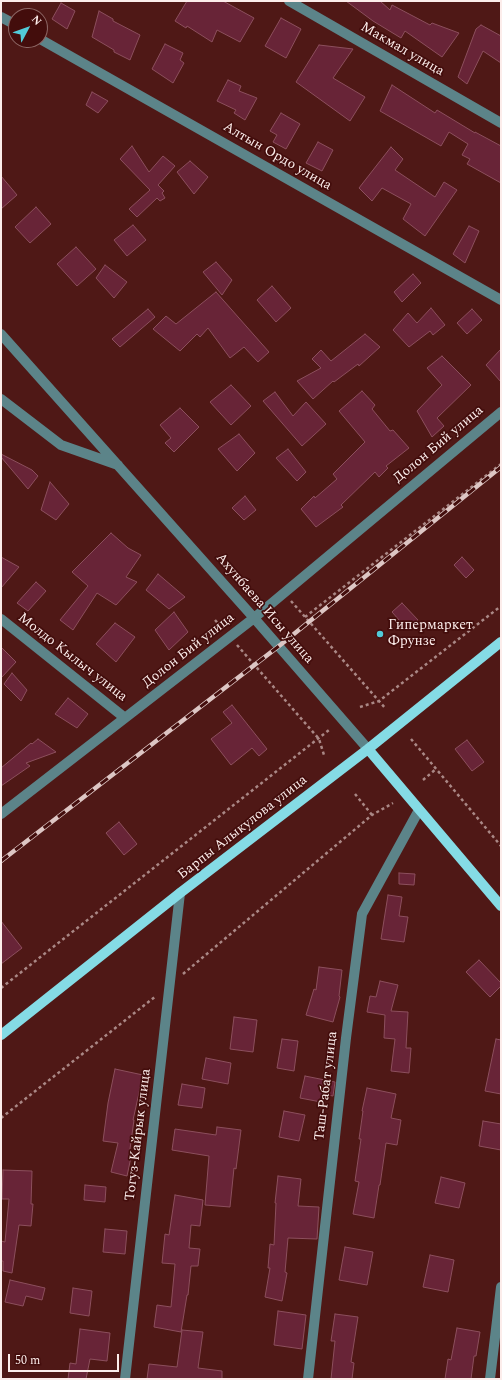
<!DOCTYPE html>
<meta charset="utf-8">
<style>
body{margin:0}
#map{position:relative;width:502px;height:1380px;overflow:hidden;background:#4f1816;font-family:Spectral,serif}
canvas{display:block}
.frame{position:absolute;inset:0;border:2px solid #fcedeb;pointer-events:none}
.north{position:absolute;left:8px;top:8px;width:40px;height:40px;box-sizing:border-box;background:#430d0c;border:1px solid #8d6765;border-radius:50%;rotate:49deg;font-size:11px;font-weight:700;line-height:16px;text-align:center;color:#fcedeb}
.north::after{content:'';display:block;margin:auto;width:14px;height:18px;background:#52cbd9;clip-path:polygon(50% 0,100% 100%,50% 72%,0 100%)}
.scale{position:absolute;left:8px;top:1354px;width:111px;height:18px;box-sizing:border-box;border:2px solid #fcedeb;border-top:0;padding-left:5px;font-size:12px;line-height:14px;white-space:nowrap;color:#fcedeb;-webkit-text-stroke:3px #430d0c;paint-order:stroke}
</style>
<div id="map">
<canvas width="502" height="1380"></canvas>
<div class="frame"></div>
<div class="north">N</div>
<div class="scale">50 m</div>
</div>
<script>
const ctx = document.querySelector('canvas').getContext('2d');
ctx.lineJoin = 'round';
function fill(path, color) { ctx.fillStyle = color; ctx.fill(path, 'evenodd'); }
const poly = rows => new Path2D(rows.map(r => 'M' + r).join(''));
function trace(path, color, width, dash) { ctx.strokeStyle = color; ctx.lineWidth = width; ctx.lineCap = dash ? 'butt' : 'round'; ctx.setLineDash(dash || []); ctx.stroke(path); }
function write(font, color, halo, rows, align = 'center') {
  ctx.font = font + ' Spectral,serif'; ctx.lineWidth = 3.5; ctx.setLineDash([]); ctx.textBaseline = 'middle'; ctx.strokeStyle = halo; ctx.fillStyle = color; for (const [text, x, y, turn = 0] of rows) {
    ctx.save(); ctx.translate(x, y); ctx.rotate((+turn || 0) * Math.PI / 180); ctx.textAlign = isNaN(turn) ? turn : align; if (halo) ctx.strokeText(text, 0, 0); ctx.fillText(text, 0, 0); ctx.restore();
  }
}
const building = poly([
 [187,1,223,1,254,18,240,42,217,30,212,42,187,26,186,28,175,21,187,1],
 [346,1,380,1,390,10,392,5,430,25,432,23,459,33,442,57,405,31,401,38,373,21,346,1],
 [61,3,75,11,67,29,52,19,61,3],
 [99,11,113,19,113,21,140,35,130,60,114,52,114,50,92,37,99,11],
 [281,18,301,29,286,58,265,46,281,18],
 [481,25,501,36,501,63,483,51,467,84,458,77,476,29,481,25],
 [165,44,183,53,180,60,184,63,173,83,152,69,165,44],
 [319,45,353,49,333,78,365,97,350,121,296,82,319,45],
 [228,80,241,86,239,91,257,98,245,120,234,113,236,110,217,101,228,80],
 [392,85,435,113,437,110,475,133,475,132,501,146,501,183,467,164,470,159,462,155,468,144,449,132,441,146,380,111,392,85],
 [92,92,108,101,98,113,86,105,92,92],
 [281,113,300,124,286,149,273,142,277,135,270,131,281,113],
 [318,142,333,150,322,171,306,163,318,142],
 [132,146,149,172,163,156,175,166,158,185,164,191,162,193,165,198,160,201,157,198,137,217,129,209,150,190,120,159,132,146],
 [391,147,403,159,395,170,435,197,444,182,457,190,425,236,403,219,411,204,382,188,372,201,359,188,391,147],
 [190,161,208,177,194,194,177,172,190,161],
 [1,176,17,195,1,209,1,176],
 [36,207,51,224,30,243,15,227,36,207],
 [133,225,146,240,127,256,114,240,133,225],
 [469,226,479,231,465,263,453,254,469,226],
 [76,247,96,269,77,286,57,264,76,247],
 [216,262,232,280,222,295,203,272,216,262],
 [105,265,127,282,114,298,96,278,105,265],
 [413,274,421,283,402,302,394,292,413,274],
 [272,286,291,308,276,322,257,300,272,286],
 [216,292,269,352,258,362,244,347,230,358,208,328,200,337,197,334,180,351,153,329,166,316,176,324,216,292],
 [431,308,445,325,433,335,430,331,409,347,393,330,408,313,417,323,431,308],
 [148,309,155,317,120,347,112,339,148,309],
 [472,309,482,320,467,334,457,323,472,309],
 [365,334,380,347,359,366,358,364,334,382,333,381,313,399,297,381,321,368,312,359,321,350,331,361,365,334],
 [501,349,501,382,486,365,501,349],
 [442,356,471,385,437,418,444,426,432,437,417,411,442,385,427,368,442,356],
 [231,385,251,406,231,425,210,402,231,385],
 [362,391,375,405,372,409,390,431,393,430,409,448,386,466,388,468,379,477,375,472,341,505,343,507,316,527,301,509,314,496,315,498,337,479,333,474,365,442,339,411,362,391],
 [275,392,293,416,306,402,326,424,302,446,263,401,275,392],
 [180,408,199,427,174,452,165,443,171,438,160,425,180,408],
 [239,434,255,453,237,471,218,449,239,434],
 [288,449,306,472,297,481,276,458,288,449],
 [1,454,32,470,38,476,28,489,1,457,1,454],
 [50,482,69,504,56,520,41,510,50,482],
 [245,496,256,510,244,520,232,508,245,496],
 [111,533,128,548,141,555,126,577,137,582,116,605,97,593,73,630,60,620,88,586,72,572,111,533],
 [1,557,19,567,1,588,1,557],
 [462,557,474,570,466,578,454,565,462,557],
 [158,574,185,597,169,609,146,590,158,574],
 [36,582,46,591,28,611,17,603,36,582],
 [402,603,418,620,407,629,392,612,402,603],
 [174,612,188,632,169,650,155,630,174,612],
 [115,623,135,637,116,662,96,644,115,623],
 [1,647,16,662,1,678,1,647],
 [12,673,27,690,21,701,4,684,12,673],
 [68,698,88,714,77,728,55,714,68,698],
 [232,705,267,749,259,756,252,748,231,765,211,739,232,723,223,712,232,705],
 [38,739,56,752,26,763,30,766,1,786,1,768,31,743,32,744,38,739],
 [467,740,484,762,472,771,455,749,467,740],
 [119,822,137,844,124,855,106,833,119,822],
 [399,873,415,874,414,885,399,884,399,873],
 [388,895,402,897,399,916,408,917,404,942,381,939,388,895],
 [1,921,22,948,1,964,1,921],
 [479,960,501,983,501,986,490,997,466,972,479,960],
 [319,967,342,970,339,996,340,997,333,1022,306,1015,314,989,316,990,319,967],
 [380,981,398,985,391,1011,408,1012,406,1048,411,1048,409,1073,391,1071,395,1039,384,1038,385,1015,367,1012,370,996,376,997,380,981],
 [234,1017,257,1020,253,1052,230,1049,234,1017],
 [282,1039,298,1041,294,1071,277,1068,282,1039],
 [496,1039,501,1040,501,1094,485,1091,496,1039],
 [206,1058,231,1063,228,1084,202,1079,206,1058],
 [115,1069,143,1075,133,1120,134,1120,129,1156,131,1157,127,1176,111,1172,118,1143,103,1141,108,1103,115,1069],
 [305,1076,335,1082,333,1096,322,1094,321,1102,300,1098,305,1076],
 [182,1084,205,1088,202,1108,178,1105,182,1084],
 [367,1088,396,1094,391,1118,401,1120,397,1145,386,1143,380,1185,379,1185,374,1218,353,1214,359,1182,355,1181,361,1139,359,1139,363,1111,362,1111,367,1088],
 [284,1111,305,1115,299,1141,279,1137,284,1111],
 [483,1121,501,1124,501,1150,479,1146,483,1121],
 [217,1127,241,1130,236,1169,234,1168,230,1207,205,1205,209,1156,172,1150,175,1129,216,1135,217,1127],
 [3,1170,32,1171,31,1204,33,1204,31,1226,19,1225,12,1273,3,1271,3,1261,1,1261,1,1241,5,1242,9,1199,2,1199,3,1170],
 [278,1176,301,1179,298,1206,319,1207,317,1239,288,1238,285,1272,287,1273,282,1301,265,1297,270,1268,268,1268,270,1244,274,1245,276,1203,275,1203,278,1176],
 [441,1177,465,1183,459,1208,435,1203,441,1177],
 [85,1185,106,1187,105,1202,84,1200,85,1185],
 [175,1195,203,1200,200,1226,191,1225,189,1248,200,1249,198,1266,191,1266,188,1295,187,1295,181,1332,154,1327,157,1305,171,1307,175,1264,162,1263,165,1234,169,1235,175,1195],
 [105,1229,127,1231,125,1254,103,1252,105,1229],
 [345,1247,373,1252,367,1285,339,1280,345,1247],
 [430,1255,454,1260,448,1292,423,1287,430,1255],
 [10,1280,45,1288,42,1300,26,1296,23,1306,5,1302,10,1280],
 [73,1288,92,1291,89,1316,70,1313,73,1288],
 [278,1311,306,1315,302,1349,274,1345,278,1311],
 [335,1314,358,1317,351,1362,354,1363,352,1379,331,1379,335,1341,331,1341,335,1314],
 [457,1328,480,1332,476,1356,474,1356,471,1379,445,1379,448,1359,451,1360,457,1328],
 [80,1329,110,1333,107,1361,90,1359,86,1379,68,1379,70,1363,76,1364,80,1329],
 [182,1330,203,1332,198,1368,222,1371,222,1379,147,1379,149,1364,177,1367,182,1330]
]);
const path = poly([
 [291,601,386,709],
 [305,617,501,464],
 [215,620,222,628],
 [237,645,319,739,324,755],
 [360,707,379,701,501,606],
 [411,739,501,846],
 [423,780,436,769],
 [355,794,372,815],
 [183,974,372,815,393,803],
 [1,988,329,730],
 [1,1118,156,996]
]);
const minor = poly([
 [289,1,501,123],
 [1,17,16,25],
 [40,39,501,300],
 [1,334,254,618,368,749],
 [1,399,61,445,118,465],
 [1,619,125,718],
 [1,814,254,618,501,412],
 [125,1379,180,893],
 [308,1379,346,1038,362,914,419,810],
 [490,1379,501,1287]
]);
const major = poly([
 [368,749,501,906],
 [1,1035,180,893,368,749,501,642]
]);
const rail = poly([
 [1,861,279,646,501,467]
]);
const markers = [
 [380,634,4,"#52cbd9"]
];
const streetNames = [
 ["Макмал улица",402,50,30],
 ["Алтын Ордо улица",277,157,30],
 ["Долон Бий улица",439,445,-40],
 ["Ахунбаева Исы улица",264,609,49],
 ["Долон Бий улица",189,651,-38],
 ["Молдо Кылыч улица",72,658,38],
 ["Барпы Алыкулова улица",243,828,-38],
 ["Таш-Рабат улица",327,1086,-83],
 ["Тогуз-Кайрык улица",139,1135,-83]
];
const poiNames = [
 ["Гипермаркет",388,626],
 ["Фрунзе",388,642]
];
fill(building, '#682437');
trace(building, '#8c4f5d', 1);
trace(path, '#aa8886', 2.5, [3, 3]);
trace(minor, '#5c8489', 10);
trace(major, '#85dbe5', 10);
trace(rail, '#ddc6c4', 4.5);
trace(rail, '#430d0c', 3, [9]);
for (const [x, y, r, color] of markers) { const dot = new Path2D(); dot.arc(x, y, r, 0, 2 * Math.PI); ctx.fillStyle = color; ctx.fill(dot); trace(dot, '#430d0c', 1.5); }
write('14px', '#fcedeb', '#430d0c', streetNames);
write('14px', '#fcedeb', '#430d0c', poiNames, 'left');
</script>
